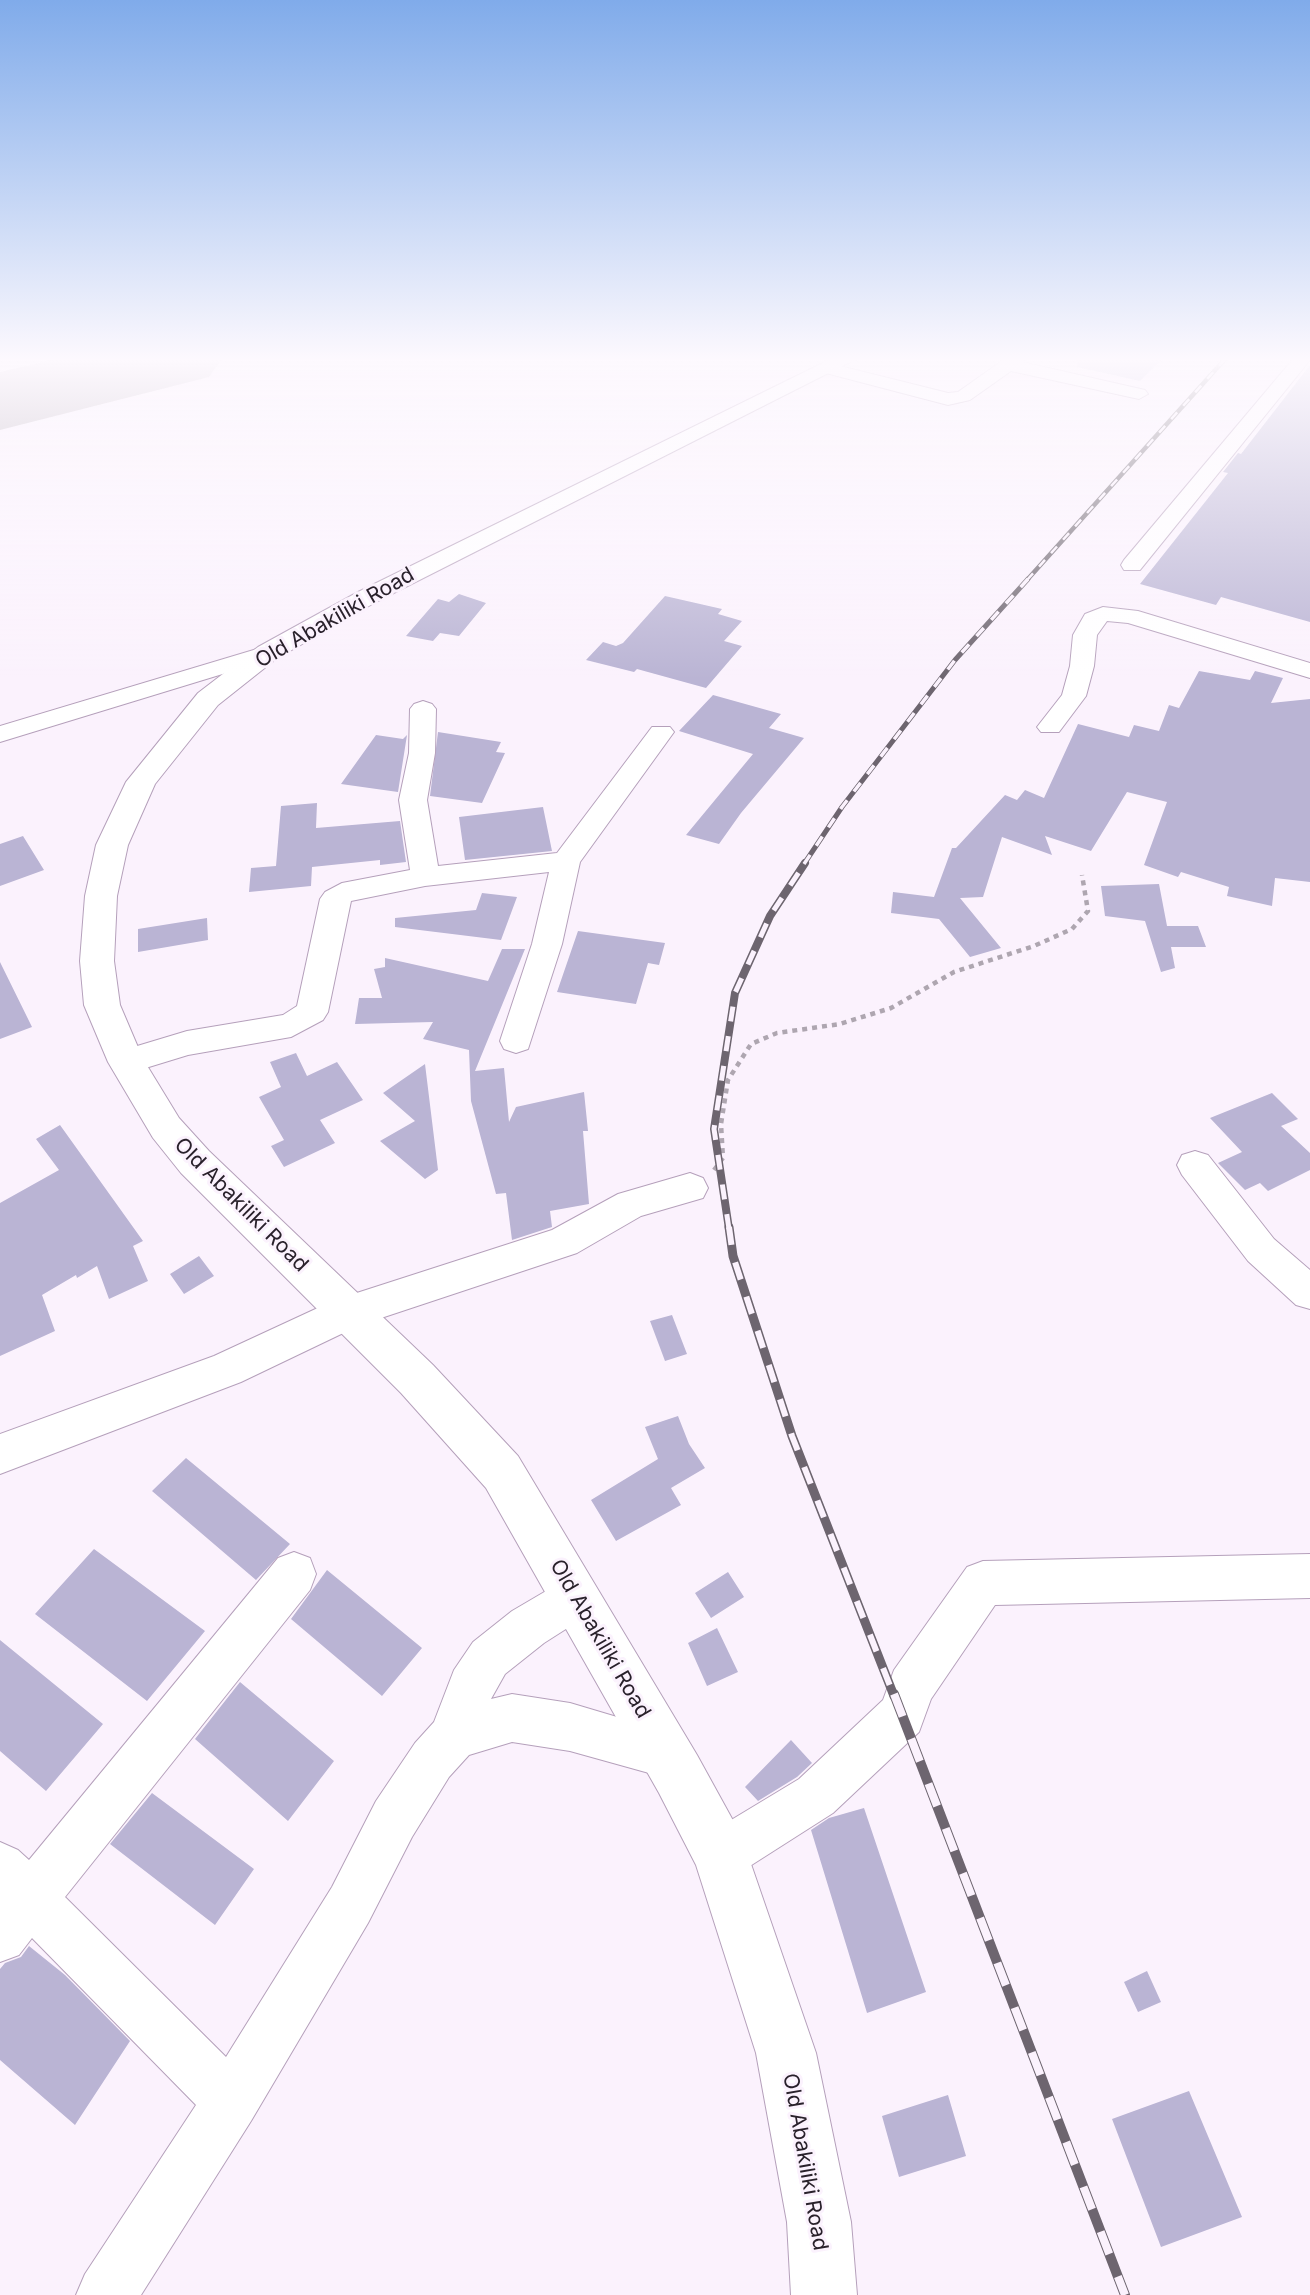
<!DOCTYPE html>
<style>
body{margin:0}
canvas{display:block;background:#fbf2fd}
</style>
<canvas width="1310" height="2295"></canvas>
<script>
const ctx = document.querySelector('canvas').getContext('2d');
ctx.lineJoin = 'round';
const poly = rows => new Path2D(rows.map(r => 'M' + r).join(''));
function fill(path, color) { ctx.fillStyle = color; ctx.fill(path, 'evenodd'); }
function trace(path, color, width, dash) { ctx.strokeStyle = color; ctx.lineWidth = width; ctx.lineCap = dash ? 'butt' : 'round'; ctx.setLineDash(dash || []); ctx.stroke(path); }
function write(font, color, halo, rows, align = 'center') {
  ctx.font = font + ' Inter,sans-serif'; ctx.lineWidth = 6; ctx.setLineDash([]); ctx.textBaseline = 'middle'; ctx.strokeStyle = halo; ctx.fillStyle = color; for (const [text, x, y, turn = 0] of rows) {
    ctx.save(); ctx.translate(x, y); ctx.rotate((+turn || 0) * Math.PI / 180); ctx.textAlign = isNaN(turn) ? turn : align; if (halo) ctx.strokeText(text, 0, 0); ctx.fillText(text, 0, 0); ctx.restore();
  }
}
const runway = poly([
 [60,358,223,358,209,377,0,430,0,372,60,358]
]);
const building = poly([
 [1078,358,1163,358,1140,381,1077,367],
 [1310,365,1310,622,1221,597,1216,605,1140,584,1228,473,1223,472,1238,453,1241,454],
 [459,594,486,603,459,636,440,633,433,641,406,636,438,599,449,602],
 [665,596,722,609,718,614,742,621,724,641,742,646,706,688,637,669,634,672,586,660,603,642,616,646,623,643],
 [1199,671,1250,680,1255,671,1283,678,1271,703,1310,699,1310,882,1275,878,1272,906,1227,896,1229,887,1181,872,1178,877,1144,865,1167,802,1127,792,1091,851,1045,836,1052,855,1002,837,983,897,960,898,1001,948,970,957,939,919,891,913,893,892,934,897,952,848,956,848,1005,795,1017,800,1025,790,1044,798,1078,724,1129,737,1134,725,1159,731,1169,705,1179,708],
 [713,695,781,714,769,728,804,738,741,813,719,844,686,835,753,754,679,731],
 [438,732,501,742,496,752,505,753,482,803,430,796],
 [376,735,403,739,407,735,398,792,341,784],
 [317,803,316,828,400,821,406,862,380,865,380,860,312,867,311,886,249,892,251,868,276,866,281,806],
 [543,807,552,851,465,860,459,817],
 [23,836,44,870,0,886,0,844],
 [1159,884,1167,926,1198,926,1206,947,1171,947,1175,968,1161,972,1145,921,1105,916,1101,886],
 [482,893,517,897,501,940,395,927,395,918,476,910],
 [207,918,208,940,138,952,138,929],
 [578,931,665,943,659,965,648,963,636,1004,557,992],
 [502,949,525,949,475,1071,504,1068,509,1122,516,1107,584,1092,588,1131,583,1131,589,1204,550,1211,552,1227,512,1240,506,1193,496,1194,471,1101,469,1050,423,1039,433,1022,355,1024,359,998,382,998,374,969,385,967,385,958,488,981],
 [0,962,32,1027,0,1039],
 [296,1053,307,1076,337,1062,363,1100,320,1120,335,1143,284,1167,271,1146,284,1140,259,1097,281,1087,270,1062],
 [425,1064,438,1170,425,1179,380,1141,415,1121,383,1093],
 [1272,1093,1298,1119,1281,1126,1310,1153,1310,1170,1268,1191,1260,1183,1245,1190,1218,1163,1242,1152,1210,1118],
 [60,1125,143,1241,133,1246,148,1281,109,1299,97,1266,77,1278,76,1275,42,1295,55,1331,0,1356,0,1203,59,1170,36,1139],
 [199,1256,214,1276,184,1294,170,1274],
 [672,1315,687,1354,665,1361,650,1321],
 [678,1416,689,1444,705,1468,671,1488,681,1505,616,1541,591,1500,658,1459,645,1427],
 [186,1458,290,1544,256,1580,152,1491],
 [94,1549,205,1631,147,1701,35,1614],
 [327,1570,422,1648,382,1696,291,1619],
 [728,1572,744,1597,711,1618,695,1593],
 [717,1628,738,1672,707,1686,688,1643],
 [0,1640,103,1724,46,1791,0,1751],
 [240,1682,334,1761,288,1821,195,1739],
 [791,1740,812,1763,797,1777,758,1801,745,1787],
 [152,1793,254,1869,215,1925,110,1844],
 [864,1808,926,1992,867,2013,811,1830,829,1818],
 [29,1946,65,1975,130,2041,75,2125,0,2060,0,1969,5,1963,21,1957],
 [1147,1971,1161,2002,1138,2012,1124,1982],
 [1189,2091,1242,2217,1161,2247,1112,2119],
 [948,2095,966,2156,899,2177,882,2116]
]);
const path = poly([
 [714,1170,723,1158,721,1124,728,1080,751,1044,777,1033,840,1024,891,1008,954,972,1034,946,1072,929,1088,911,1082,875]
]);
const minor = poly([
 [1006,358,1026,358,1022,362,1145,390,1148,394,1139,399,1011,371,970,400,948,405,822,372,819,368,828,363,948,393,958,392,1006,358],
 [1294,358,1310,360,1140,570,1124,570,1121,565,1124,560,1294,358],
 [1103,607,1138,611,1310,663,1310,678,1128,623,1107,621,1097,635,1094,666,1086,696,1059,732,1041,732,1037,727,1062,695,1070,666,1073,635,1085,614,1103,607],
 [267,646,275,648,279,653,275,658,0,742,0,726,267,646],
 [423,701,432,704,436,709,435,753,427,800,438,866,557,853,652,727,670,727,674,732,580,862,562,944,528,1049,516,1053,504,1049,500,1041,532,944,549,872,425,886,351,901,328,1012,323,1020,291,1037,188,1055,126,1074,114,1071,109,1062,114,1053,187,1031,283,1015,297,1006,320,899,325,892,342,883,410,870,399,800,409,753,410,709,414,704,423,701],
 [1195,1151,1208,1155,1274,1239,1310,1270,1310,1309,1296,1305,1248,1261,1182,1175,1177,1165,1182,1155,1195,1151],
 [690,1173,703,1178,708,1188,703,1198,641,1216,577,1253,360,1325,241,1382,0,1474,0,1434,214,1356,335,1300,552,1230,618,1194,690,1173],
 [294,1552,310,1558,316,1574,310,1590,65,1897,226,2057,332,1887,376,1801,415,1743,434,1722,454,1670,473,1642,512,1611,575,1574,591,1581,598,1597,591,1613,544,1643,505,1674,491,1699,512,1694,570,1703,684,1737,691,1754,684,1771,667,1778,570,1751,512,1742,469,1755,449,1777,412,1837,368,1923,251,2121,141,2295,76,2295,85,2274,196,2105,32,1938,19,1955,0,1962,0,1842,18,1850,29,1860,278,1558,294,1552],
 [1310,1554,1310,1598,995,1605,931,1699,919,1732,833,1813,739,1873,721,1880,703,1873,696,1855,703,1837,799,1779,883,1700,894,1670,967,1567,983,1561,1310,1554]
]);
const major = poly([
 [833,358,858,358,376,602,276,659,218,705,155,784,128,845,117,896,114,961,120,1005,143,1059,179,1118,209,1151,433,1365,518,1456,697,1755,741,1835,816,2053,851,2222,857,2295,791,2295,787,2222,756,2053,696,1865,659,1793,486,1488,401,1393,181,1173,153,1138,108,1062,84,1005,80,961,85,896,96,845,126,782,198,693,258,647,358,592,833,358]
]);
const railFar4 = poly([
 [1027,580,1226,358]
]);
const railFar3 = poly([
 [804,864,842,807,955,660,1028,579]
]);
const railFar2 = poly([
 [729,1229,714,1129,735,993,770,916,805,863]
]);
const railFar1 = poly([
 [729,1227,733,1256,792,1436,894,1696]
]);
const rail = poly([
 [894,1694,1125,2295]
]);
const streetNames = [
 ["Old Abakiliki Road",335,618,-30],
 ["Old Abakiliki Road",241,1205,45],
 ["Old Abakiliki Road",600,1639,60],
 ["Old Abakiliki Road",805,2162,80]
];
fill(runway, '#b4acb6');
fill(building, '#bab4d4');
trace(minor, '#b5a0bb', 2);
trace(major, '#b5a0bb', 2);
trace(path, '#aea6b0', 4.5, [5, 5]);
fill(minor, '#fff');
fill(major, '#fff');
trace(railFar4, '#6d656f', 4.5);
trace(railFar3, '#6d656f', 5);
trace(railFar2, '#6d656f', 8);
trace(railFar1, '#6d656f', 9);
trace(rail, '#6d656f', 10);
trace(railFar4, '#fbf2fd', 2.5, [9]);
trace(railFar3, '#fbf2fd', 3.5, [11]);
trace(railFar2, '#fbf2fd', 5, [15]);
trace(railFar1, '#fbf2fd', 6, [18]);
trace(rail, '#fbf2fd', 8, [24]);
const sky = ctx.createLinearGradient(0, 0, 0, 679);
sky.addColorStop(0, '#80abea');
sky.addColorStop(0.53, '#fdf9fe');
sky.addColorStop(1, '#fdf9fe00');
ctx.fillStyle = sky;
ctx.fillRect(0, 0, 1310, 679);
write('21px', '#29212b', '#fbf2fd', streetNames);
</script>
